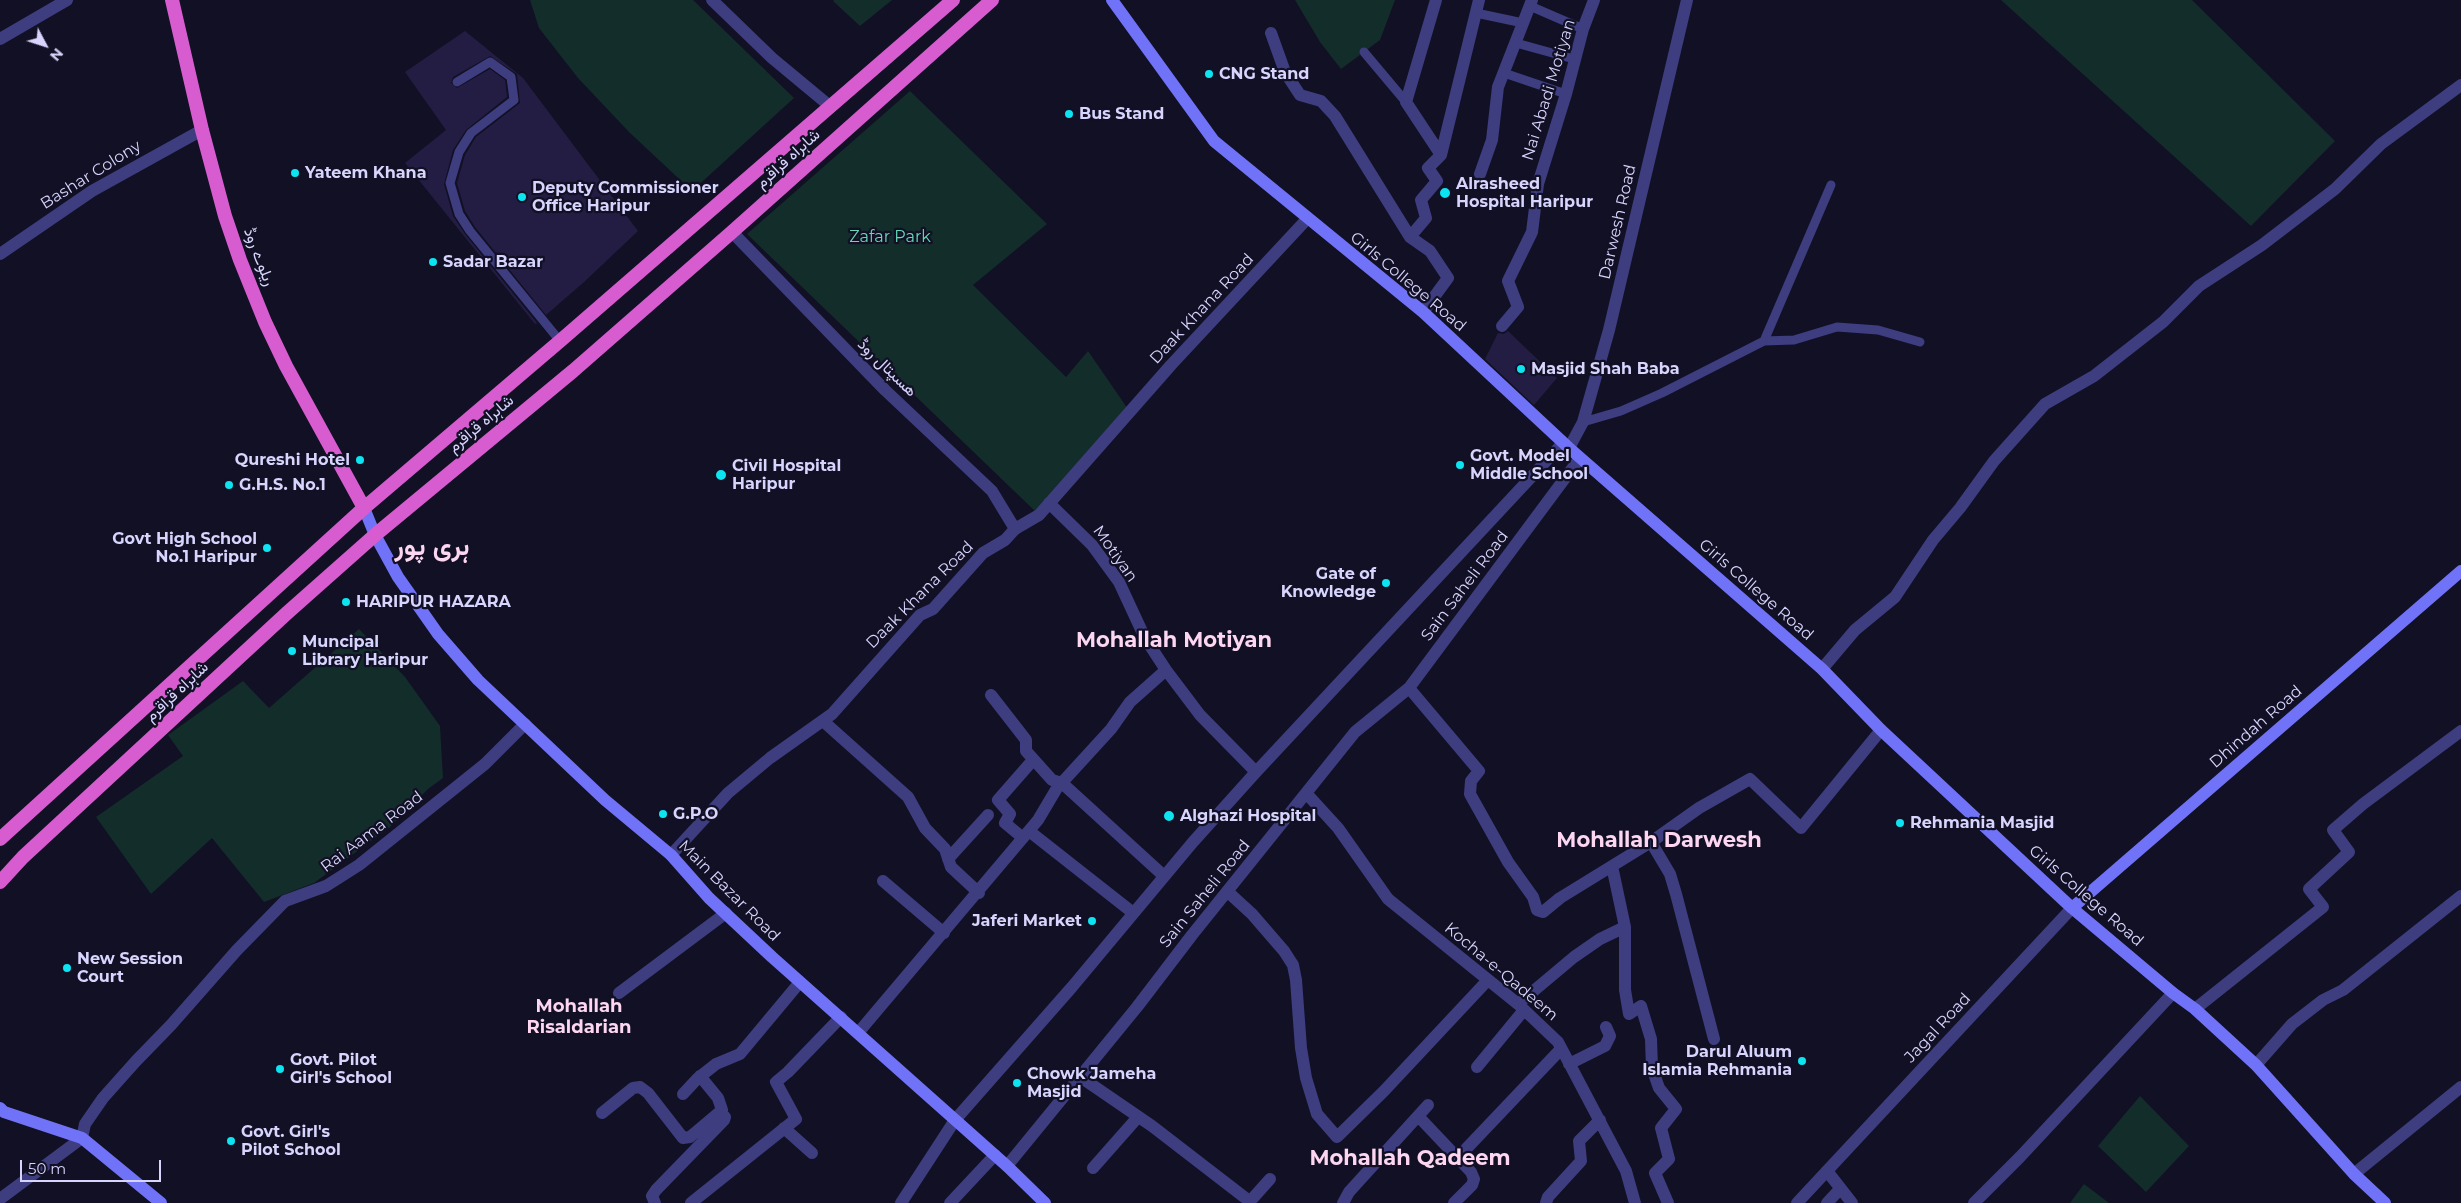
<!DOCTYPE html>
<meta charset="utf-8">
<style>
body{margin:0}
#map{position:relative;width:2461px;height:1203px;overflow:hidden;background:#121024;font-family:Montserrat,sans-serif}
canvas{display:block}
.north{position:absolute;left:20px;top:20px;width:50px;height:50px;-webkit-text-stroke:4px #121024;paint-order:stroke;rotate:130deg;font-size:14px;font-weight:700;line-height:20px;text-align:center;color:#d7d4fd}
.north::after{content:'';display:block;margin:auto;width:18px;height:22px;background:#d7d4fd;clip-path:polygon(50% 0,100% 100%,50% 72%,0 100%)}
.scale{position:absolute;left:20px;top:1160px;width:141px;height:22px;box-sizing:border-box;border:2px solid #d7d4fd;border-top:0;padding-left:6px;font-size:15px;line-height:18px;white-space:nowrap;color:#d7d4fd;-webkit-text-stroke:4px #121024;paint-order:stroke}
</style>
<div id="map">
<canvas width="2461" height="1203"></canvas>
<div class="north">N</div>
<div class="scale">50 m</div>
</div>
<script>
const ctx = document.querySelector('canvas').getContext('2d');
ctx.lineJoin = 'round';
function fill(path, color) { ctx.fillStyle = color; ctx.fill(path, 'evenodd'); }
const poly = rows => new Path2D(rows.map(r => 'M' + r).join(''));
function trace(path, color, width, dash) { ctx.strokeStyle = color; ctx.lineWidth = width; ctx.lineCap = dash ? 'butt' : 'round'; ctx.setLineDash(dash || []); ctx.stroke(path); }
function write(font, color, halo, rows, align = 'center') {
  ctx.font = font + ' Montserrat,Vazirmatn,sans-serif'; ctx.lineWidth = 4.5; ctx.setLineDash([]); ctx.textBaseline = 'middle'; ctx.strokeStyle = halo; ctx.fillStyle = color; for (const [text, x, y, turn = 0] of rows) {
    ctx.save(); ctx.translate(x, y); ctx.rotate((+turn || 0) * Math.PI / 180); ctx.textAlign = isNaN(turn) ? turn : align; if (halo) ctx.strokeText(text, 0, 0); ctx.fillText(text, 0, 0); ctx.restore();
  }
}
const green = poly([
 [530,0,693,0,794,98,692,191,629,132,578,78,539,28],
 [834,0,892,0,860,26,833,1],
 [1295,0,1395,0,1380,40,1341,69,1320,42],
 [2001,0,2192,0,2335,141,2251,226],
 [910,91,1047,224,973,285,1066,377,1088,351,1130,412,1037,513,747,234],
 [359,629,405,677,440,726,443,778,428,789,390,827,314,883,264,902,212,838,151,894,96,817,183,756,168,735,243,681,269,708],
 [2140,1096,2189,1146,2146,1192,2098,1146],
 [2084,1184,2109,1203,2070,1203]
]);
const building = poly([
 [465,31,523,78,638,231,583,283,546,315,475,227,465,211,457,183,465,155,476,137,520,103,517,74,490,56,453,77,451,83,457,88,490,69,505,80,507,97,466,130,453,150,444,184,453,216,465,234,537,323,535,324,405,163,446,130,405,72],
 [1508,331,1557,378,1534,405,1485,359,1498,333,1504,334]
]);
const service = poly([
 [1530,6,1583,29],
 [1476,13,1523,23],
 [1516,43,1574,59],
 [1364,52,1406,102],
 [1504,73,1566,94],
 [457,82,490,62,511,77,514,100,471,133,459,152,450,183,459,214,470,231,560,341],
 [1764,341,1831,185],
 [1583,422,1621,411,1662,393,1764,341,1794,340,1837,327,1878,330,1920,342]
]);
const pedestrian = poly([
 [82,1138,85,1124,103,1098,136,1061,171,1025,237,950,285,901,326,886,359,865,485,764,525,724]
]);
const minor = poly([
 [712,0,772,58,831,107],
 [1436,0,1406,102,1441,155],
 [1271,33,1285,72,1300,95,1321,101,1335,116,1410,237,1430,251,1448,278,1423,312],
 [0,39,67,0],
 [1480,174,1492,140,1498,87,1532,0],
 [1410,237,1426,218,1421,200,1437,181,1428,168,1441,155,1479,0],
 [0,254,92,191,202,130],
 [1502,326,1518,307,1508,281,1532,232,1538,184,1566,94,1583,29,1594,0],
 [1049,503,1092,545,1119,582,1145,638,1166,670,1200,715,1256,772],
 [1822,669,1855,630,1895,597,1933,540,1960,508,1994,461,2045,404,2094,376,2163,322,2199,286,2262,245,2335,189,2381,144,2461,85],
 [1409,688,1479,771,1471,781,1470,794,1508,862,1533,897,1537,910,1543,912,1560,898,1651,842,1699,808,1750,779,1801,828,1881,730],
 [991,695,1026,740,1026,751,1052,780,1062,783,1164,876],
 [823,721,908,797,925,828,945,849,951,867,979,893],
 [1306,793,1338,828,1388,899,1518,1004,1558,1042,1626,1171,1635,1203],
 [1029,831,1132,912],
 [1023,838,1005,823,1010,814,998,800,1033,760],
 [1651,842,1670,874,1676,894,1714,1039],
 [671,855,728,793,770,758,832,714,920,615,933,609,983,553,1005,540,1015,529,1039,515,1171,365,1307,219],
 [948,859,988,815],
 [1612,866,1625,927,1625,990,1629,1014,1641,1006,1651,1039,1652,1068,1659,1088,1676,1109,1661,1128,1669,1159,1655,1173,1668,1203],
 [883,881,944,933],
 [1228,892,1252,914,1284,951,1293,965,1296,980,1301,1048,1306,1078,1317,1114,1337,1137,1384,1091,1487,981],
 [619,993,726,913],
 [1518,1004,1574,957,1600,939,1625,927],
 [2195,1009,2323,907,2309,889,2349,852,2333,830,2363,804,2461,731],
 [858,1033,1038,820,1057,788,1111,729,1130,702,1166,670],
 [1569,1064,1605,1046,1610,1036,1606,1027],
 [2256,1065,2292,1024,2323,1000,2343,990,2461,896],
 [1477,1067,1524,1010],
 [1079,1076,1152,1126,1248,1200,1253,1198,1270,1179],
 [683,1094,697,1079,716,1064,740,1054,800,982],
 [602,1113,633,1088,640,1087,648,1093,683,1138,690,1137,722,1110,718,1098,700,1076],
 [1418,1116,1471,1172,1474,1179,1472,1185,1454,1203],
 [784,1128,812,1153],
 [1466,1149,1561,1049],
 [1007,1166,1137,1007,1192,935,1355,732,1409,688,1580,458],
 [1093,1168,1138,1117],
 [1827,1171,1852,1203],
 [2354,1174,2461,1087],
 [0,1199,82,1138],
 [655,1203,652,1196,656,1190,724,1120,725,1117,720,1112],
 [691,1203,796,1119,776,1082,788,1072,841,1017],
 [901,1203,955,1120,1072,987,1193,842,1256,772,1563,443],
 [950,1203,995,1155],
 [1343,1203,1349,1192,1428,1105],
 [1546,1203,1548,1197,1581,1161,1579,1141,1600,1120],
 [1827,1203,1840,1189],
 [1974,1203,2020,1157,2173,993]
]);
const tertiary = poly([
 [732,232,885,390,992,491,1015,529],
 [1569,448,1583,422,1609,330,1687,0],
 [1797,1203,2072,908]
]);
const secondary = poly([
 [1112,0,1214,141,1423,312,1569,448,1822,669,1881,730,2072,908,2173,993,2195,1009,2256,1065,2354,1174,2385,1203],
 [364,508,375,535,398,577,438,634,478,680,605,800,671,855,709,898,772,957,1007,1166,1045,1203],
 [2072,908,2461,571],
 [0,1108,4,1112,82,1138,161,1203]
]);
const trunk = poly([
 [172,0,202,130,225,216,240,260,265,322,286,366,364,508],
 [0,839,364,508,560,341,953,0],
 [0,882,23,857,287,613,375,535,573,371,732,232,992,0]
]);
const markers = [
 [1209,74,5,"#0ce4f1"],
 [1069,114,5,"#0ce4f1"],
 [295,173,5,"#0ce4f1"],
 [1445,193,6,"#0ce4f1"],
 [522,197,5,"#0ce4f1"],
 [433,262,5,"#0ce4f1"],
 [1521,369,5,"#0ce4f1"],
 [360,460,5,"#0ce4f1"],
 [1460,465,5,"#0ce4f1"],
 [721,475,6,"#0ce4f1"],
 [229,485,5,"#0ce4f1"],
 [267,548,5,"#0ce4f1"],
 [1386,583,5,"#0ce4f1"],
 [346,602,5,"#0ce4f1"],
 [292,651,5,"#0ce4f1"],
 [663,814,5,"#0ce4f1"],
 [1169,816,6,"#0ce4f1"],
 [1900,823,5,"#0ce4f1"],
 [1092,921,5,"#0ce4f1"],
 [67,968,5,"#0ce4f1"],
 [1802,1061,5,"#0ce4f1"],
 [280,1069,5,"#0ce4f1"],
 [1017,1083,5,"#0ce4f1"],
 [231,1141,5,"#0ce4f1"]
];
const poiNames = [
 ["CNG Stand",1219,74],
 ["Bus Stand",1079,114],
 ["Yateem Khana",305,173],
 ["Alrasheed",1456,184],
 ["Hospital Haripur",1456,202],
 ["Deputy Commissioner",532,188],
 ["Office Haripur",532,206],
 ["Sadar Bazar",443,262],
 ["Masjid Shah Baba",1531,369],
 ["Govt. Model",1470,456],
 ["Middle School",1470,474],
 ["Qureshi Hotel",350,460,"right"],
 ["Civil Hospital",732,466],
 ["Haripur",732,484],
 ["G.H.S. No.1",239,485],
 ["Govt High School",257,539,"right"],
 ["No.1 Haripur",257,557,"right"],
 ["Gate of",1376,574,"right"],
 ["Knowledge",1376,592,"right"],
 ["HARIPUR HAZARA",356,602],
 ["Muncipal",302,642],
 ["Library Haripur",302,660],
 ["G.P.O",673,814],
 ["Alghazi Hospital",1180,816],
 ["Rehmania Masjid",1910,823],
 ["Jaferi Market",1082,921,"right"],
 ["New Session",77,959],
 ["Court",77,977],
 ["Darul Aluum",1792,1052,"right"],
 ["Islamia Rehmania",1792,1070,"right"],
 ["Govt. Pilot",290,1060],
 ["Girl's School",290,1078],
 ["Chowk Jameha",1027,1074],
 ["Masjid",1027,1092],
 ["Govt. Girl's",241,1132],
 ["Pilot School",241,1150]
];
const streetNames = [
 ["Nai Abadi Motiyan",1549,90,-73],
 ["شاہراہ قراقرم",788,159,-42],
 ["Bashar Colony",91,175,-32],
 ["Darwesh Road",1618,222,-77],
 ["ریلوے روڈ",259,257,69],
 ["Girls College Road",1408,282,40],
 ["Daak Khana Road",1202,309,-47],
 ["ھسپتال روڈ",887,368,44],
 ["شاہراہ قراقرم",481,424,-40],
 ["Motiyan",1115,554,55],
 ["Sain Saheli Road",1465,586,-53],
 ["Girls College Road",1756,590,41],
 ["Daak Khana Road",920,595,-45],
 ["شاہراہ قراقرم",177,692,-43],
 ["Dhindah Road",2256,727,-41],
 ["Rai Aama Road",372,832,-37],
 ["Main Bazar Road",729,891,45],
 ["Sain Saheli Road",1205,894,-51],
 ["Girls College Road",2086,896,41],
 ["Kocha-e-Qadeem",1501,972,40],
 ["Jagal Road",1938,1028,-47]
];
const parkNames = [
 ["Zafar Park",890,237]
];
const neighbourhoodNames = [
 ["Mohallah",579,1007],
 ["Risaldarian",579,1028]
];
const districtNames = [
 ["Mohallah Motiyan",1174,641],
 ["Mohallah Darwesh",1659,841],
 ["Mohallah Qadeem",1410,1159]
];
const townNames = [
 ["ہری پور",432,547]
];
fill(green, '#132d2b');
fill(building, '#231d43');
trace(service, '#3d3d80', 9);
trace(pedestrian, '#3d3d80', 12);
trace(minor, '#3d3d80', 12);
trace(tertiary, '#3d3d80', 12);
trace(secondary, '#7073f8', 12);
trace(trunk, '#d75cd0', 14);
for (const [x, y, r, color] of markers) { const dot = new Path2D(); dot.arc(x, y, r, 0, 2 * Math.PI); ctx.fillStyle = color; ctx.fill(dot); trace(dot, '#121024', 2); }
write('bold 16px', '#d7d4fd', '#121024', poiNames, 'left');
write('16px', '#d7d4fd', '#121024', streetNames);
write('16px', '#64d9b7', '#121024', parkNames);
write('bold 18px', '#fdd6f1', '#121024', neighbourhoodNames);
write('bold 21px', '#fdd6f1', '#121024', districtNames);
write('bold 26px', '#fdd6f1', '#121024', townNames);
</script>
